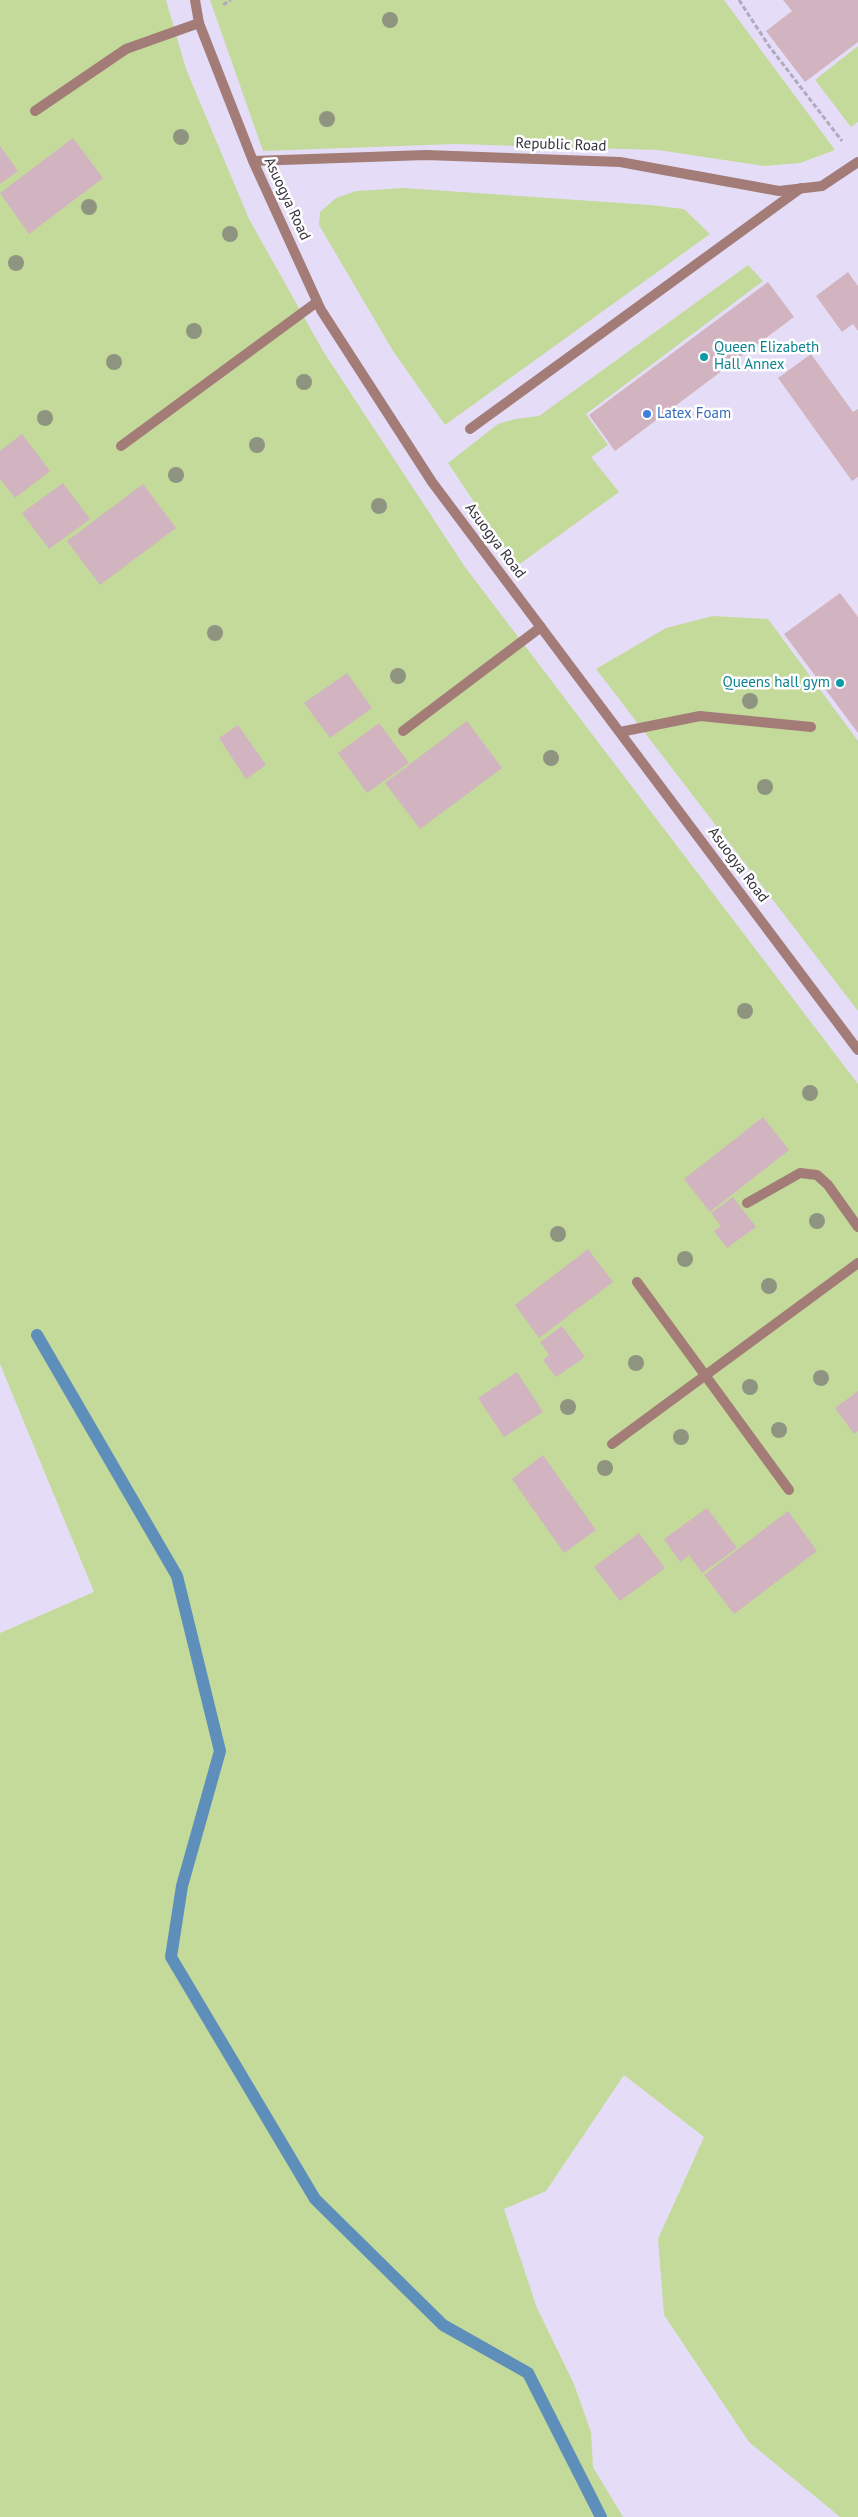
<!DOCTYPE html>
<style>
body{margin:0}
canvas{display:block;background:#e5ddf7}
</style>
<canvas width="858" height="2517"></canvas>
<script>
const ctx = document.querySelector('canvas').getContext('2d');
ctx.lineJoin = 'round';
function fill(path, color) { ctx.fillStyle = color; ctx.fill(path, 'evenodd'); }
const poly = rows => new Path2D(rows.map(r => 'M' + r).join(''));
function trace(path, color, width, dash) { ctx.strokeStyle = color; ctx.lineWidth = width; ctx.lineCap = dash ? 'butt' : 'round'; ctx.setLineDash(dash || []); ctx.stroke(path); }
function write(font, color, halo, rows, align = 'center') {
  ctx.font = font + ' "PT Sans",sans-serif'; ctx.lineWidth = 5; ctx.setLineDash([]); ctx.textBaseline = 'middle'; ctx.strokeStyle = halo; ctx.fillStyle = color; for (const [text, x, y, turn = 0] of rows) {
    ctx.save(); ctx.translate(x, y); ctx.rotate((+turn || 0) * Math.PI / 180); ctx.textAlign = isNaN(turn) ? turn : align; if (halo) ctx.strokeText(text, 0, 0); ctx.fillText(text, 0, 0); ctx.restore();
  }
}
const green = poly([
 [0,0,166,0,186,69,249,219,323,351,465,567,858,1084,858,2517,840,2517,749,2442,664,2315,658,2239,704,2137,624,2075,546,2191,504,2209,537,2308,574,2384,591,2432,593,2467,623,2517,0,2517,0,1633,94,1592,0,1364],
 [210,0,724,0,835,150,800,163,764,166,658,150,455,144,263,151],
 [858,46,858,122,851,127,815,80],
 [404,188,650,205,684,209,710,234,445,425,393,351,319,225,320,212,336,198,356,191],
 [748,265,763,281,586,414,608,445,591,457,619,492,517,566,448,463,498,424,515,419,539,416],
 [713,616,768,619,858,741,858,1011,596,669,666,628]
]);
const stream = poly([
 [37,1335,177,1576,220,1751,182,1886,171,1957,315,2199,443,2325,528,2373,601,2517]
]);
const building = poly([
 [783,0,858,0,858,42,805,82,766,31,792,11],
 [73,138,103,178,29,234,0,193],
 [0,146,18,171,0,184],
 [848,272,858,286,858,331,853,324,842,332,816,296],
 [768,282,794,317,615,451,589,415],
 [811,354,853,412,858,409,858,477,852,481,778,378],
 [22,434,50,471,15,498,0,479,0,451],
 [63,483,90,519,49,549,22,513],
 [143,484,176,528,100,585,67,541],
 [840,593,858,617,858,733,784,634],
 [347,673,372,708,330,738,304,703],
 [467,721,502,768,420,829,385,783],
 [379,723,409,763,367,793,338,753],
 [238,725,266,765,246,779,219,738],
 [763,1117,789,1150,710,1212,684,1179],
 [733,1197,756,1227,727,1248,714,1231,721,1226,711,1213],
 [588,1249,613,1282,539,1338,515,1305],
 [562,1326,585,1357,556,1377,543,1360,549,1355,540,1342],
 [517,1372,543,1412,504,1437,478,1398],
 [858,1391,858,1431,854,1434,835,1408],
 [543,1455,596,1530,564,1553,512,1479],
 [707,1508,737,1548,702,1573,689,1555,680,1562,664,1539],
 [788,1511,817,1551,734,1614,704,1575],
 [639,1533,665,1568,620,1601,594,1567]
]);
const path = poly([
 [739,0,769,46,842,141],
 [223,5,231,0]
]);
const service = poly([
 [35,111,126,49,199,23],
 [470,429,801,188],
 [121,446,317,302],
 [403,731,541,627],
 [620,732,700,716,811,727],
 [747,1203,800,1173,817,1175,828,1185,858,1227],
 [637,1282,789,1490],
 [612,1444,858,1263]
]);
const minor = poly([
 [195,0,199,23,253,161,321,310,432,482,858,1050],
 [253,161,426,155,620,162,779,191,822,186,858,162]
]);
const trees = [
 [390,20],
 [327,119],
 [181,137],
 [89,207],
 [230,234],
 [16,263],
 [194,331],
 [114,362],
 [304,382],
 [45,418],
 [257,445],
 [176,475],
 [379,506],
 [215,633],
 [398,676],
 [750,701],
 [551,758],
 [765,787],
 [745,1011],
 [810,1093],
 [817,1221],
 [558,1234],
 [685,1259],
 [769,1286],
 [636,1363],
 [821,1378],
 [750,1387],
 [568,1407],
 [779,1430],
 [681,1437],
 [605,1468]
];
const markers = [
 [704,357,5,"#0f9aa8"],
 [647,414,5,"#3f7fe0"],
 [840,683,5,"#0f9aa8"]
];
const streetNames = [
 ["Republic Road",561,145,2],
 ["Asuogya Road",287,199,65],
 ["Asuogya Road",495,541,53],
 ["Asuogya Road",738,865,53]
];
const cultureNames = [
 ["Queen Elizabeth",714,348],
 ["Hall Annex",714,365],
 ["Queens hall gym",830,683,"right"]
];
const shopNames = [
 ["Latex Foam",657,414]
];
fill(green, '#c4da9b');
trace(stream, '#5e8fbb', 12);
fill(building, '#d1b4bf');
trace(path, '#b0aabf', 3, [5, 2.5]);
trace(service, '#a37c78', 10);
trace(minor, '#a37c78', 10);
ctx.fillStyle = '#8f9480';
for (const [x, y] of trees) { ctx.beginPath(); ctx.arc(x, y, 8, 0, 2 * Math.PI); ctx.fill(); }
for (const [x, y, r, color] of markers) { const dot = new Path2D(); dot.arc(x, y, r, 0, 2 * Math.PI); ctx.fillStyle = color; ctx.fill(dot); trace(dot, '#fff', 2); }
write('15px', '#36333d', '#fff', streetNames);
write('15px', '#0d838f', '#fff', cultureNames, 'left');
write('15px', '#366cbe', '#fff', shopNames, 'left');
</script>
